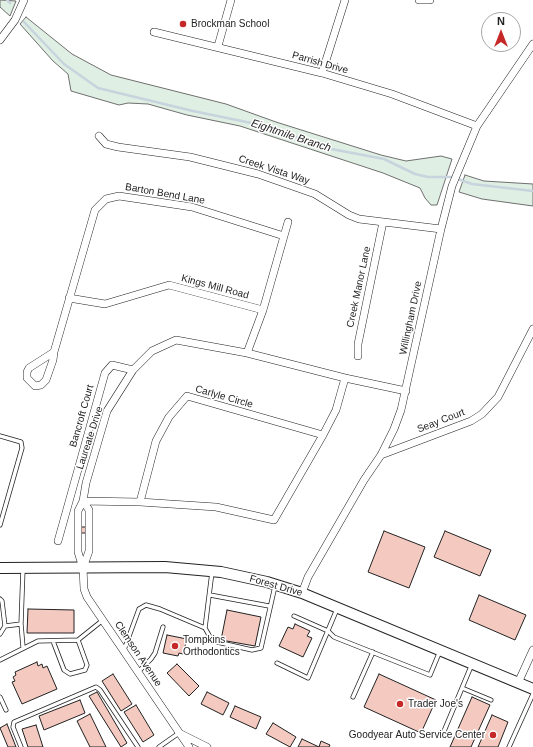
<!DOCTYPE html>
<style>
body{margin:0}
#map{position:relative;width:533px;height:747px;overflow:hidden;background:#fff;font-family:Helvetica,sans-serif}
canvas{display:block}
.north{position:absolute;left:481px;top:12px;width:40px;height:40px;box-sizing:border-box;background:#fff;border:1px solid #a7a7a7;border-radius:50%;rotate:0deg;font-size:11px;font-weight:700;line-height:16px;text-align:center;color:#222}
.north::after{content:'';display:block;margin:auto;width:14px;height:18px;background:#c62828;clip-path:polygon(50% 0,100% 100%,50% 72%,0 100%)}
</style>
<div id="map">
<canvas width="533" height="747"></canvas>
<div class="north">N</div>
</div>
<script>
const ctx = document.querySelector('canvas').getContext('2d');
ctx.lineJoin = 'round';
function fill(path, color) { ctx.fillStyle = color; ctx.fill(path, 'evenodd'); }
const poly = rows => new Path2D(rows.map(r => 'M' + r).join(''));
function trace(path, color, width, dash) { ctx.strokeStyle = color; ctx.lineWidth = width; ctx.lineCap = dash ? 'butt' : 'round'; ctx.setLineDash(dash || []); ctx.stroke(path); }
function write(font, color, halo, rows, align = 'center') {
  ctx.font = font + ' Helvetica,sans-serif'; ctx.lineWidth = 3; ctx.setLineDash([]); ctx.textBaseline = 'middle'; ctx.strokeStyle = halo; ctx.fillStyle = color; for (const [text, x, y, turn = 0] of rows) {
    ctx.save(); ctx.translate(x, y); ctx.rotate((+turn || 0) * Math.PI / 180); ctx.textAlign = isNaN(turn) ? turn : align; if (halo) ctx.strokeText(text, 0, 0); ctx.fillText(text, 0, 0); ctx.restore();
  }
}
const green = poly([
 [0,0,16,1,10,16,0,7,0,0],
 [26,17,72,54,111,75,226,104,276,122,381,155,406,161,441,156,452,159,437,205,431,205,425,198,420,188,383,173,240,126,187,115,148,104,128,103,119,105,71,91,68,74,53,61,20,24,26,17],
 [465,175,484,181,533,184,533,206,482,199,459,192,465,175]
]);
const stream = poly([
 [7,0,10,3],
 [24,22,64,64,98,88,193,111,266,126,326,148,384,159,415,174,428,177,452,177,472,184,533,191]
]);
const building = poly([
 [81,527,86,527,86,533,81,533,81,527],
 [384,531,425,547,409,588,368,572,384,531],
 [445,531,491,550,480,576,434,557,445,531],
 [479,595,526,615,515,640,469,620,479,595],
 [28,609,74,610,74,633,27,633,28,609],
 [227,610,261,617,255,646,221,640,227,610],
 [295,624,310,631,307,636,312,638,303,657,279,646,288,627,293,629,295,624],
 [167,635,187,639,183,654,179,653,178,656,163,653,167,635],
 [37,662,38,666,42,664,43,668,47,666,57,689,22,704,12,682,15,681,13,677,16,675,15,672,37,662],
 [177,664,199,686,189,696,167,673,177,664],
 [113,674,132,704,121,711,102,681,113,674],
 [379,674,436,700,421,733,364,707,379,674],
 [97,692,127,743,121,747,89,696,97,692],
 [207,692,229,703,223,715,201,704,207,692],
 [472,697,490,705,471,747,450,747,472,697],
 [80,700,85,713,44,730,39,716,80,700],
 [136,705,154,735,143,742,124,712,136,705],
 [235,706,261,717,256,729,230,717,235,706],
 [90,714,106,747,90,747,77,721,90,714],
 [492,715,508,722,498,747,478,747,492,715],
 [273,723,296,737,290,747,266,734,273,723],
 [7,724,16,747,8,747,0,728,7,724],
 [36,725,43,747,28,747,22,729,36,725],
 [302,739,319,747,321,741,330,745,329,747,298,747,302,739]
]);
const lane = poly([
 [0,436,21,442,22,448,0,525],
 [210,595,269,606],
 [0,599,2,601,5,626,0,634],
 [294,616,328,631,334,637,430,675,440,651],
 [5,626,21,624],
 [205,628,210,637,217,642,252,650,261,648,275,586],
 [53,641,64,670,70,674,85,670,87,665,78,640],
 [23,647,21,624,23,569],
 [124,650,139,609,146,605,160,609,205,628,212,572],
 [0,660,38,641,78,640,103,620],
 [277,663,308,678,337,609],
 [138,672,151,659,155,653,163,627],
 [462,688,491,700],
 [0,697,6,710],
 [353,697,373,652],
 [442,736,472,664],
 [21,747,13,727,14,722,96,687,100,690,138,747],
 [159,747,179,733],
 [509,747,533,694]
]);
const street = poly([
 [419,0,430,0],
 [154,32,322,73,392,94,477,126],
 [0,40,15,20,24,0],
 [218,46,231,0],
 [322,73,345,0],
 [99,136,106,144,118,147,190,157,258,174,315,194,349,215,359,219,441,229],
 [69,298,105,304,169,285,263,310],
 [54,352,53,360,46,380,41,385,35,386,27,378,27,372,29,368,54,352,95,210,106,199,119,196,192,207,284,236],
 [247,353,263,310,288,222],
 [358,356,358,344,383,222],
 [381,455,471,421,482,414,498,397,533,329],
 [83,501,140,502,216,507,274,520,323,435,336,410,345,378],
 [140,502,156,441,169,417,187,396,323,435],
 [58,541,105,373,112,365,133,370],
 [83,568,89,551,89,510,83,501],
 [302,593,308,577,364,480,381,455,394,429,401,410,441,229,452,186,477,126,533,44],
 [518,683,533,650],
 [181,734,207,747],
 [189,747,87,597,84,589,83,568,78,552,78,511,83,501,86,483,107,411,133,370,152,351,176,340,247,353,345,378,406,391]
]);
const secondary = poly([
 [0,568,165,567,221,572,267,582,302,593,533,689]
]);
const markers = [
 [183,24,4,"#c62828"],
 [175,646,4,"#c62828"],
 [400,704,4,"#c62828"],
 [493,735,4,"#c62828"]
];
const poiNames = [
 ["Brockman School",191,24],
 ["Tompkins",183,640],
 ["Orthodontics",183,652],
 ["Trader Joe's",408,704],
 ["Goodyear Auto Service Center",485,735,"right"]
];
const streetNames = [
 ["Parrish Drive",320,63,16],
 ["Creek Vista Way",274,170,18],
 ["Barton Bend Lane",165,194,10],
 ["Kings Mill Road",215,287,15],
 ["Creek Manor Lane",359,287,-78],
 ["Willingham Drive",411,318,-78],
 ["Carlyle Circle",224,397,16],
 ["Bancroft Court",82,416,-74],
 ["Seay Court",441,421,-21],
 ["Laureate Drive",90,438,-72],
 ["Forest Drive",276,586,16],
 ["Clemson Avenue",138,654,56]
];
const waterNames = [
 ["Eightmile Branch",291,136,18]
];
fill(green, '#e0efe3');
trace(green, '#6f6f6f', 1);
trace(stream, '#c7d3dd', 2.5);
fill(building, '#f3c9c0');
trace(building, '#222', 1);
trace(lane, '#222', 5);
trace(street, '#222', 8);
trace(secondary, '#222', 12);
trace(lane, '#fff', 3.5);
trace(street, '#fff', 7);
trace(secondary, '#fff', 10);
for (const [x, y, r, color] of markers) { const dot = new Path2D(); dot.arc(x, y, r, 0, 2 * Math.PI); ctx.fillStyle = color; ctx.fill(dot); trace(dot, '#fff', 1.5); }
write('10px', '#222', '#fff', poiNames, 'left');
write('10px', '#222', '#fff', streetNames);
write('italic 11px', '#222', '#fff', waterNames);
</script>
